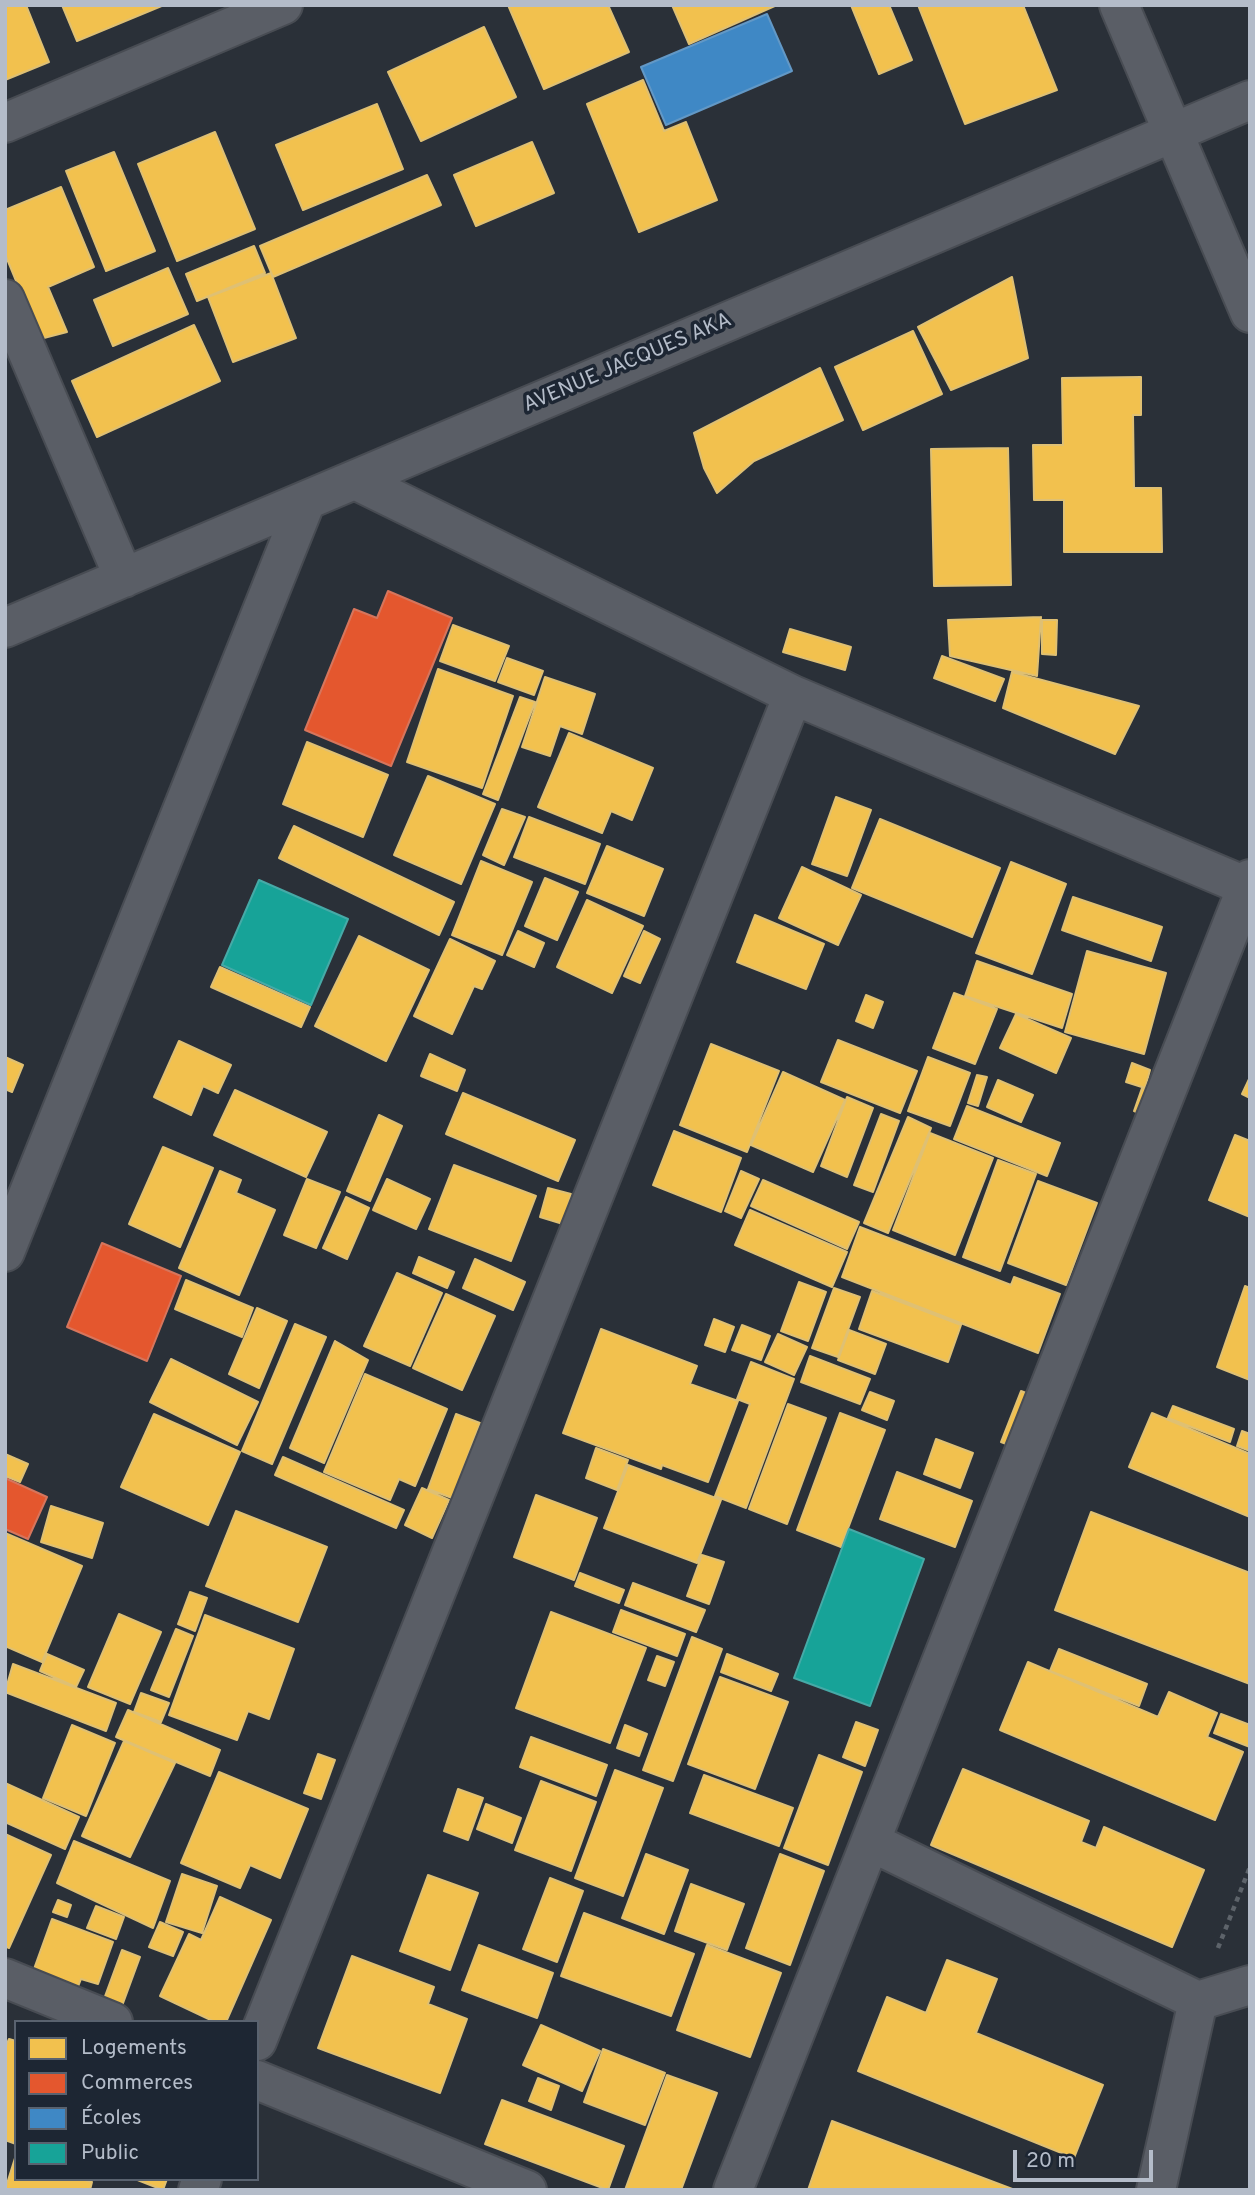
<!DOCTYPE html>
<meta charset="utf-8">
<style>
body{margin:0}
#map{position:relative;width:1255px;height:2195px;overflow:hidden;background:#2a3038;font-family:Overpass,sans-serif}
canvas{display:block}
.frame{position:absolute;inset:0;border:7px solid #b4bcc9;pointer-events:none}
.legend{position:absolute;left:14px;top:2020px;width:245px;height:161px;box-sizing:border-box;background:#1d2633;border:2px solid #59626f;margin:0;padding:9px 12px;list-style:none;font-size:21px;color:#b4bcc9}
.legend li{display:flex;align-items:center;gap:14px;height:35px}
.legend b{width:35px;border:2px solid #59626f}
.scale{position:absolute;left:1013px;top:2150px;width:140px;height:32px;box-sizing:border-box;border:4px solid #b4bcc9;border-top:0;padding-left:9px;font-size:21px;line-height:24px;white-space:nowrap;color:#b4bcc9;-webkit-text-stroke:5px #1d2633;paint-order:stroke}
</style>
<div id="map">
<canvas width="1255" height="2195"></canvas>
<div class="frame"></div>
<ul class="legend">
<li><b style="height:19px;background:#f2c14e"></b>Logements</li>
<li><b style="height:19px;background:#e4572e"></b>Commerces</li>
<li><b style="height:19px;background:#3f88c5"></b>Écoles</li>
<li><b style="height:19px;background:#17a398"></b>Public</li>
</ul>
<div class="scale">20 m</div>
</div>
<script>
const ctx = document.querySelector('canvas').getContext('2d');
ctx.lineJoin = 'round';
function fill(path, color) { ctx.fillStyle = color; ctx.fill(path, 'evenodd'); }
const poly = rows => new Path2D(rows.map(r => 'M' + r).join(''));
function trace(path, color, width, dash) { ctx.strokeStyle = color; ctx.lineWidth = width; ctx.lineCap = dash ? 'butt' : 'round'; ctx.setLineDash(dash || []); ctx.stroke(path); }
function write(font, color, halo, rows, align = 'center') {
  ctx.font = font + ' Overpass,sans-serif'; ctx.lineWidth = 7; ctx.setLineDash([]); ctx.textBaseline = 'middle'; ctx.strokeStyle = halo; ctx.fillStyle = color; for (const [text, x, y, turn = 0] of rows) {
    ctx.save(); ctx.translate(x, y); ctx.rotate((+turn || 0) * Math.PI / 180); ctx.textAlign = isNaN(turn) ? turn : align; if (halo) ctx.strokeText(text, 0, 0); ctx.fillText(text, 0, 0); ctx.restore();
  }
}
const homes = poly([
 [5,5,26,5,49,62,5,80,5,5],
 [62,5,164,5,77,41,62,5],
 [508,5,608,5,629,52,544,89,508,5],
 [672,5,777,5,689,44,672,5],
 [851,5,889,5,912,60,879,74,851,5],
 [918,5,1023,5,1057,90,965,124,918,5],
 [484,27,516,97,421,141,388,72,484,27],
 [643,80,664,131,686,122,717,200,639,232,587,104,643,80],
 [377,104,403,169,303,210,276,145,377,104],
 [215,132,255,229,177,261,138,164,215,132],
 [532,142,554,193,476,226,454,175,532,142],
 [114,152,155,251,106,271,66,171,114,152],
 [427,175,441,205,273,277,260,246,427,175],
 [61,187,94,267,48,287,67,332,40,339,5,254,5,210,61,187],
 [254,246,265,273,197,301,186,274,254,246],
 [168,268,188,314,113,346,94,300,168,268],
 [271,273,296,338,233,362,208,297,271,273],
 [1012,277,1028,358,951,390,918,327,1012,277],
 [194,325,220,381,97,437,72,381,194,325],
 [913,331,942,394,863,430,835,367,913,331],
 [820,368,843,420,754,461,717,493,704,468,694,433,820,368],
 [1141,377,1141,415,1133,415,1134,488,1161,488,1162,552,1064,552,1064,500,1034,500,1033,445,1063,445,1062,378,1141,377],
 [1008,448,1011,585,934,586,931,449,1008,448],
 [1041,617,1037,676,950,656,948,620,1041,617],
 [1042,620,1057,620,1056,655,1042,654,1042,620],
 [453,625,509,646,495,681,440,661,453,625],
 [790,629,851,647,845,670,783,652,790,629],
 [942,656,1004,679,995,701,934,678,942,656],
 [507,658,543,671,534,695,498,682,507,658],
 [438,669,513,696,482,788,407,762,438,669],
 [1012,672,1139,706,1115,754,1003,708,1012,672],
 [545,677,595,694,582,734,560,726,550,756,522,747,545,677],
 [520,697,535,702,498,800,483,794,520,697],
 [569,733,653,768,632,820,611,811,602,833,538,807,569,733],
 [307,742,388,775,363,837,283,804,307,742],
 [428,776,495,804,461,884,394,855,428,776],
 [836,797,871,810,847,876,812,864,836,797],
 [502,809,525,817,504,865,483,855,502,809],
 [529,817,600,844,585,884,514,857,529,817],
 [880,819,1000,868,972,937,852,888,880,819],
 [294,826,454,902,439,935,279,858,294,826],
 [607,846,663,869,644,916,587,893,607,846],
 [481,861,532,882,502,955,452,935,481,861],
 [1011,862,1066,884,1032,974,976,953,1011,862],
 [802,867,861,895,838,945,779,918,802,867],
 [545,878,578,892,557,940,525,926,545,878],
 [1073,897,1162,927,1151,961,1062,930,1073,897],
 [587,900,643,926,612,993,557,967,587,900],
 [755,915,824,944,806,989,737,962,755,915],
 [518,931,544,943,534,967,507,955,518,931],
 [644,931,660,939,640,983,624,976,644,931],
 [359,936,429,970,386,1061,315,1026,359,936],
 [450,939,495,961,482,989,474,986,452,1034,414,1016,450,939],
 [1087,951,1166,973,1144,1054,1065,1032,1087,951],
 [977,961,1072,994,1062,1028,965,996,977,961],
 [220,967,310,1007,301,1027,211,987,220,967],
 [954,993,997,1009,975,1064,933,1048,954,993],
 [866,995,883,1002,873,1028,856,1021,866,995],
 [1016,1014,1071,1038,1056,1073,1000,1048,1016,1014],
 [838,1040,917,1071,900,1113,821,1082,838,1040],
 [179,1041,231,1065,218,1093,203,1086,191,1115,154,1097,179,1041],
 [711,1044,779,1071,747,1152,680,1125,711,1044],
 [430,1054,465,1070,457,1091,421,1076,430,1054],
 [5,1057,23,1065,12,1092,5,1089,5,1057],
 [928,1057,970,1073,950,1126,908,1111,928,1057],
 [1132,1063,1150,1070,1145,1088,1126,1082,1132,1063],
 [783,1072,845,1100,813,1172,751,1145,783,1072],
 [977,1075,987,1077,978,1106,968,1103,977,1075],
 [1250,1077,1250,1098,1242,1094,1250,1077],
 [998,1080,1033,1095,1021,1122,987,1107,998,1080],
 [1142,1088,1157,1095,1149,1117,1134,1111,1142,1088],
 [235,1090,327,1132,306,1177,214,1135,235,1090],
 [463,1093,575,1140,558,1181,446,1134,463,1093],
 [847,1097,873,1108,847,1177,821,1166,847,1097],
 [967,1106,1060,1143,1047,1176,954,1139,967,1106],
 [881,1114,899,1121,873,1192,854,1185,881,1114],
 [379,1115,402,1126,370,1201,347,1191,379,1115],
 [908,1117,931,1128,888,1233,864,1223,908,1117],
 [674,1131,741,1158,721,1212,653,1185,674,1131],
 [930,1133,993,1158,955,1255,893,1230,930,1133],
 [1235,1135,1250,1141,1250,1217,1209,1200,1235,1135],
 [163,1147,213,1168,180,1247,129,1224,163,1147],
 [998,1160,1036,1174,1000,1271,963,1257,998,1160],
 [454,1165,536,1196,511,1261,429,1229,454,1165],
 [220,1171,241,1180,236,1193,275,1210,239,1295,179,1268,220,1171],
 [741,1171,759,1179,741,1218,725,1211,741,1171],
 [307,1179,340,1192,316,1248,284,1235,307,1179],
 [387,1179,430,1199,416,1229,373,1210,387,1179],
 [763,1180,859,1222,847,1249,751,1206,763,1180],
 [1038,1181,1097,1203,1066,1285,1008,1263,1038,1181],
 [548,1188,571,1194,563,1224,540,1217,548,1188],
 [346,1197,369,1208,347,1259,323,1248,346,1197],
 [750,1210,847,1252,832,1287,735,1245,750,1210],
 [860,1227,1011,1285,1014,1277,1060,1294,1038,1353,842,1277,860,1227],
 [419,1257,454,1272,447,1288,413,1273,419,1257],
 [475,1259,525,1282,513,1310,463,1288,475,1259],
 [397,1273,442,1293,410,1366,364,1346,397,1273],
 [186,1280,253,1308,242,1337,175,1309,186,1280],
 [799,1282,826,1292,808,1341,781,1331,799,1282],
 [1245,1286,1250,1288,1250,1380,1217,1367,1245,1286],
 [834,1288,860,1297,838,1357,812,1348,834,1288],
 [872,1291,961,1325,948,1362,859,1329,872,1291],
 [446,1294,495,1316,462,1390,413,1368,446,1294],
 [257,1308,287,1321,259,1388,229,1374,257,1308],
 [714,1319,734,1327,725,1352,705,1345,714,1319],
 [295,1324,326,1337,272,1464,242,1451,295,1324],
 [742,1325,770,1336,761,1360,732,1350,742,1325],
 [601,1329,697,1366,690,1384,738,1401,708,1482,662,1465,661,1469,563,1433,601,1329],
 [849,1330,886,1344,875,1374,838,1360,849,1330],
 [778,1334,807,1347,794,1375,765,1362,778,1334],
 [335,1341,368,1360,324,1463,290,1448,335,1341],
 [810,1356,870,1379,860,1404,801,1382,810,1356],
 [171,1359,258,1402,237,1445,150,1402,171,1359],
 [751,1362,794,1379,746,1508,715,1496,750,1404,737,1399,751,1362],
 [365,1374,447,1409,415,1486,399,1479,390,1500,324,1472,365,1374],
 [1021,1391,1042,1399,1022,1450,1001,1442,1021,1391],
 [870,1392,894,1401,887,1420,862,1410,870,1392],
 [788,1404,826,1418,787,1524,749,1509,788,1404],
 [1173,1406,1234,1429,1230,1442,1168,1418,1173,1406],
 [840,1413,885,1430,841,1547,797,1530,840,1413],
 [1152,1413,1250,1454,1250,1517,1129,1467,1152,1413],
 [154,1414,240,1452,208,1525,121,1487,154,1414],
 [456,1414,480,1423,452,1498,428,1489,456,1414],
 [1242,1431,1250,1434,1250,1451,1237,1446,1242,1431],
 [936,1439,973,1453,960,1488,924,1474,936,1439],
 [596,1448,628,1460,617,1490,586,1478,596,1448],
 [5,1454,28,1464,20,1482,5,1476,5,1454],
 [283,1457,404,1510,396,1528,275,1475,283,1457],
 [628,1465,721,1500,697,1563,604,1528,628,1465],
 [897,1472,972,1501,955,1547,880,1519,897,1472],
 [422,1488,449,1500,432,1538,405,1525,422,1488],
 [536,1495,597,1518,574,1580,514,1557,536,1495],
 [51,1506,103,1523,92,1558,41,1542,51,1506],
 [236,1511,327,1547,298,1622,206,1586,236,1511],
 [1091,1512,1250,1573,1250,1684,1055,1610,1091,1512],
 [5,1533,82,1566,42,1662,5,1646,5,1533],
 [702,1555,724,1562,709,1604,687,1596,702,1555],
 [580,1573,624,1590,619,1603,575,1586,580,1573],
 [633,1583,705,1610,696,1632,625,1605,633,1583],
 [190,1592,207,1598,195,1631,178,1624,190,1592],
 [621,1610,685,1634,677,1656,613,1632,621,1610],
 [551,1612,646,1648,610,1743,516,1708,551,1612],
 [119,1614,161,1632,130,1704,88,1687,119,1614],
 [205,1615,294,1649,269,1719,248,1711,237,1740,169,1715,205,1615],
 [176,1629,193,1636,169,1697,151,1690,176,1629],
 [692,1637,722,1649,673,1781,643,1770,692,1637],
 [1059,1649,1147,1684,1139,1706,1050,1671,1059,1649],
 [47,1654,84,1670,76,1687,40,1671,47,1654],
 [727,1654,778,1674,771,1691,721,1672,727,1654],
 [657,1656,674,1662,665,1686,648,1680,657,1656],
 [1028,1662,1158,1717,1169,1692,1217,1713,1207,1737,1243,1752,1215,1820,1000,1730,1028,1662],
 [13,1664,116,1703,106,1731,5,1692,13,1664],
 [720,1677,788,1702,755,1789,688,1764,720,1677],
 [141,1693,169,1703,161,1722,134,1712,141,1693],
 [128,1710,220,1750,210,1776,116,1737,128,1710],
 [1221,1714,1250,1725,1250,1747,1214,1733,1221,1714],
 [856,1722,878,1730,865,1766,843,1757,856,1722],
 [72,1725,115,1743,86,1816,43,1798,72,1725],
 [625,1725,647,1734,639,1756,617,1748,625,1725],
 [531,1737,607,1765,596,1796,520,1767,531,1737],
 [124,1741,175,1763,130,1857,82,1836,124,1741],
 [318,1754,335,1760,321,1799,304,1793,318,1754],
 [819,1755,862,1772,828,1865,784,1848,819,1755],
 [963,1769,1089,1821,1081,1842,1096,1848,1104,1827,1204,1870,1172,1947,931,1845,963,1769],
 [615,1770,663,1788,623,1896,575,1878,615,1770],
 [219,1772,308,1809,280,1878,250,1865,240,1888,181,1863,219,1772],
 [704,1775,793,1808,779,1846,690,1813,704,1775],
 [541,1781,596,1802,571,1871,515,1850,541,1781],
 [5,1783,79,1817,65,1849,5,1822,5,1783],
 [458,1789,483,1798,468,1840,444,1831,458,1789],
 [486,1804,521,1818,512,1843,477,1829,486,1804],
 [5,1834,51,1855,9,1948,5,1946,5,1834],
 [74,1841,170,1881,153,1928,57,1883,74,1841],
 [646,1854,688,1870,664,1934,622,1918,646,1854],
 [780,1854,824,1871,790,1965,746,1948,780,1854],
 [182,1874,217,1886,202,1933,166,1922,182,1874],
 [428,1875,478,1893,450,1970,400,1951,428,1875],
 [550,1878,583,1891,557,1962,523,1949,550,1878],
 [691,1884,744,1904,727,1950,675,1931,691,1884],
 [220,1897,271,1920,226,2022,215,2022,160,1996,189,1934,201,1940,220,1897],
 [58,1900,71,1905,67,1917,53,1912,58,1900],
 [96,1906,124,1917,116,1939,87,1928,96,1906],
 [584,1913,694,1954,671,2016,561,1976,584,1913],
 [52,1919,113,1942,98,1984,81,1979,74,1997,30,1980,52,1919],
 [160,1922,183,1932,173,1956,149,1947,160,1922],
 [479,1945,553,1973,537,2018,462,1990,479,1945],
 [707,1945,781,1973,750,2057,677,2030,707,1945],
 [122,1950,140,1957,122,2006,104,1999,122,1950],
 [352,1956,434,1987,428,2004,467,2019,440,2093,318,2048,352,1956],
 [947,1960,997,1979,976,2033,1103,2085,1074,2158,858,2071,887,1997,926,2013,947,1960],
 [541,2025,600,2051,582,2091,523,2065,541,2025],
 [9,2039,16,2041,16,2144,5,2140,5,2048,9,2039],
 [603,2049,665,2073,645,2125,584,2102,603,2049],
 [667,2075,717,2093,681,2190,625,2190,667,2075],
 [538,2078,559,2086,551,2110,529,2101,538,2078],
 [502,2100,624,2146,608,2190,485,2144,502,2100],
 [832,2121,1015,2190,808,2190,832,2121],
 [15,2158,16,2179,82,2179,92,2182,90,2190,5,2190,15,2158],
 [135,2179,167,2179,163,2190,135,2179]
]);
const shops = poly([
 [388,591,452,618,391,766,305,730,354,609,377,618,388,591],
 [102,1243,181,1276,147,1361,67,1327,102,1243],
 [5,1478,47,1497,28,1539,5,1529,5,1478]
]);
const schools = poly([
 [767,14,792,71,666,125,641,67,767,14]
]);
const public = poly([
 [259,880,348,919,311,1005,222,965,259,880],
 [849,1529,924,1559,870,1706,794,1678,849,1529]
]);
const path = poly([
 [1218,1948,1250,1867]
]);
const minor = poly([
 [1119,5,1250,313],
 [5,123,283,5],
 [5,299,124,578],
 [355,480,793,695,1250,888],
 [5,628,1250,100],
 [5,1252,306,501],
 [871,1842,1198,2001,1250,1985],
 [5,1978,113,2022],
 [257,2041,793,695],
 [257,2080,527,2190],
 [198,2190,202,2179],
 [733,2190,1250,879],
 [1156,2190,1198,2001]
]);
const streetNames = [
 ["AVENUE JACQUES AKA",628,364,-23]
];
fill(homes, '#f2c14e');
trace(homes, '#dfc073', 2);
fill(shops, '#e4572e');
trace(shops, '#d6755c', 2);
fill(schools, '#3f88c5');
trace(schools, '#6298c6', 2);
fill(public, '#17a398');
trace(public, '#46aaa7', 2);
trace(minor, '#484c53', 42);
trace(path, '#5d636a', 4.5, [5, 5]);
trace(minor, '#5a5e66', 38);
write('21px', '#b4bcc9', '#1d2633', streetNames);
</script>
